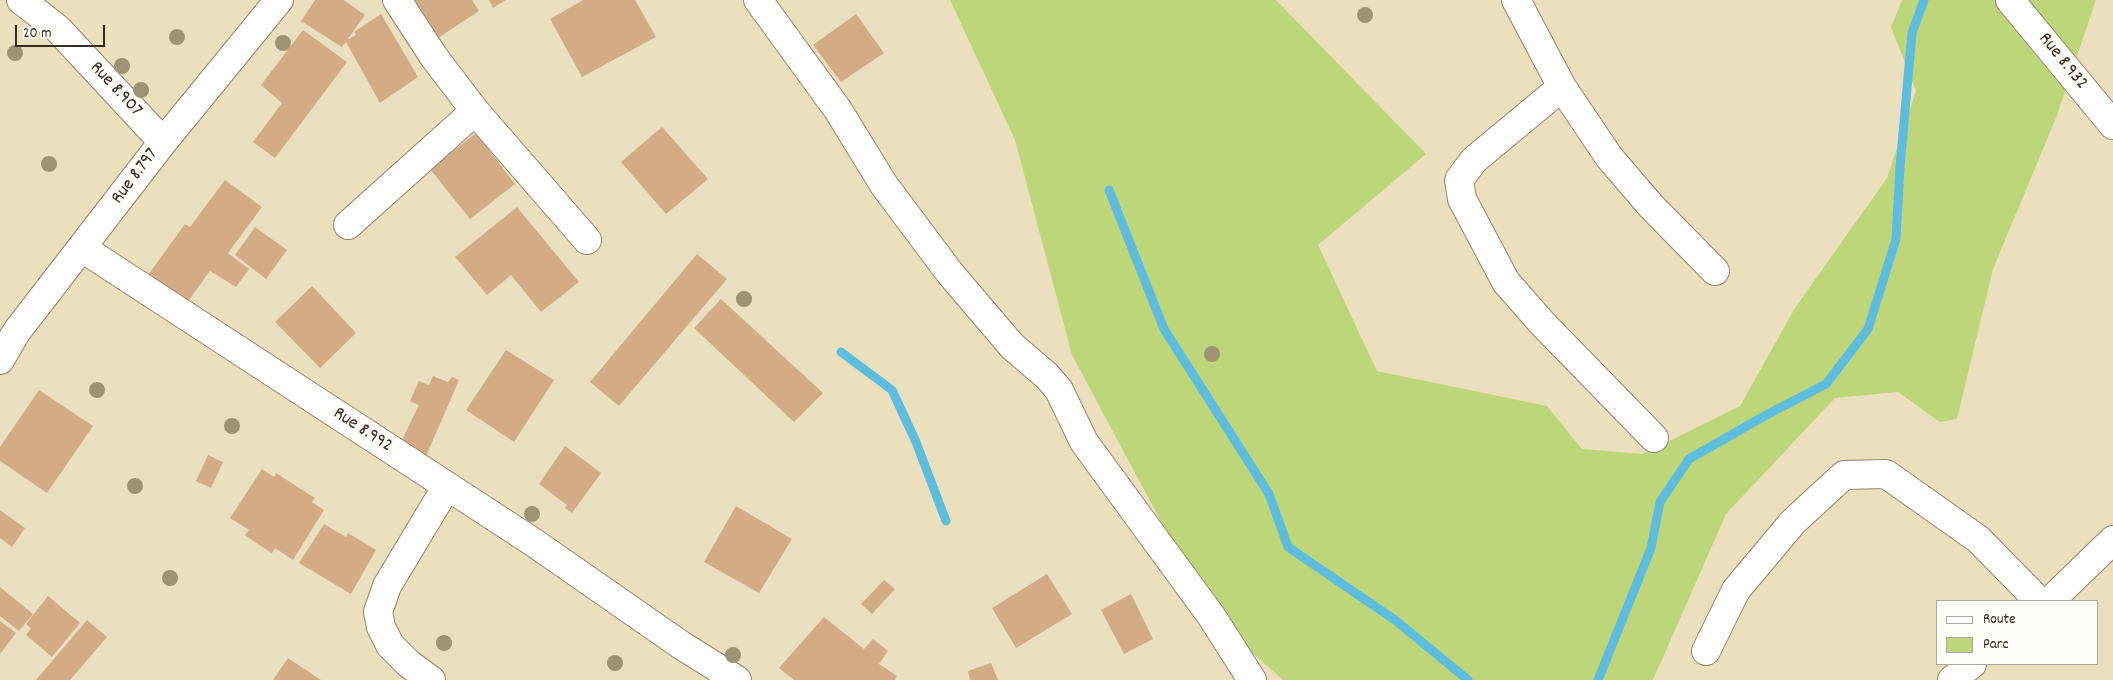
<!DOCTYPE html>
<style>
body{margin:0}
#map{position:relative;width:2113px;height:680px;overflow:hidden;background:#eae0be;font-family:Dekko,sans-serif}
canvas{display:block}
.legend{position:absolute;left:1936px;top:600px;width:162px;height:65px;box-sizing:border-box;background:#fdfcf7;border:1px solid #afa8a0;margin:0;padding:6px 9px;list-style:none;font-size:15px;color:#3b2a1e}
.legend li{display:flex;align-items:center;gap:10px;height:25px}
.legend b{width:25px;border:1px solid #afa8a0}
.scale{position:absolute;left:15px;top:25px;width:90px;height:22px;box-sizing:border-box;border:2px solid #3b2a1e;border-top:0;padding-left:6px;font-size:15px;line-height:18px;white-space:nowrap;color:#3b2a1e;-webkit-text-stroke:4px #fdfcf7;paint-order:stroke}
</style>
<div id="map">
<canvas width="2113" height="680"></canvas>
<ul class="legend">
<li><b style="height:6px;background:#fff"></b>Route</li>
<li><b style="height:14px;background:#bed67a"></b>Parc</li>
</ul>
<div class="scale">20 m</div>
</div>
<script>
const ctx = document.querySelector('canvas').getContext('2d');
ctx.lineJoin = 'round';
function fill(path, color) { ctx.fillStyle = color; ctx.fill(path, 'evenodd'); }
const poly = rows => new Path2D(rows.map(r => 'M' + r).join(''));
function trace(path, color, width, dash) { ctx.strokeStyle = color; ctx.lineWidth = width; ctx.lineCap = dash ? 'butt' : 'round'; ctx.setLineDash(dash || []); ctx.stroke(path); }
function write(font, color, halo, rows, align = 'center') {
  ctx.font = font + ' Dekko,sans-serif'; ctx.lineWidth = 5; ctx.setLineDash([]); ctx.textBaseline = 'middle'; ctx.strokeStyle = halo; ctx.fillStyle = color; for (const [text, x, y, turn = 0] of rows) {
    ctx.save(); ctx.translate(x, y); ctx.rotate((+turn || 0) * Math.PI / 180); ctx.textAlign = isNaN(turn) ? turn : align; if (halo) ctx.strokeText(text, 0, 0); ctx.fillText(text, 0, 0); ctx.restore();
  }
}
const green = poly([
 [950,0,1276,0,1426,154,1318,245,1377,371,1547,406,1582,449,1643,454,1740,406,1795,308,1887,178,1916,91,1891,27,1902,0,2096,0,2056,118,1993,269,1957,419,1940,422,1898,392,1835,398,1726,514,1653,680,1283,680,1212,617,1072,355,1015,140]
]);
const stream = poly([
 [1109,190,1164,329,1269,494,1288,547,1395,620,1468,680],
 [841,352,892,390,916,442,946,521],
 [1598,680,1651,548,1660,502,1689,459,1768,414,1826,384,1868,329,1896,239,1900,167,1912,33,1924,0]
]);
const building = poly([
 [315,0,344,0,365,15,347,40,356,35,354,32,381,14,418,77,380,103,346,42,342,47,301,21],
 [409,0,472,0,479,11,435,40],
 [489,0,506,0,493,8],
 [583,0,635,0,656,37,582,77,550,19],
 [856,14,884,53,841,82,813,45],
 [303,30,347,62,275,158,253,142,282,103,261,85],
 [662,127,708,179,666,214,621,162],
 [476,133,515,184,470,219,430,169],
 [225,180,262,207,228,253,249,269,236,287,210,271,186,304,148,275,185,224,190,227],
 [517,207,579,282,541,312,511,275,487,295,455,257],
 [255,227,287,250,266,279,235,255],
 [697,254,727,279,619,406,590,382],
 [312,286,356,333,320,368,275,322],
 [721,299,823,393,794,422,694,328],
 [506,350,554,380,514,442,466,410],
 [433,376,448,382,452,377,459,380,424,461,397,450,419,405,410,401,419,381,429,385],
 [39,390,93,426,47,493,0,461,0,447],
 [565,446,601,473,572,513,565,508,567,505,539,484],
 [208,455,223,462,211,488,196,481],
 [262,469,274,477,276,473,315,498,312,502,324,510,293,560,275,548,272,553,259,545,245,535,249,530,230,518],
 [736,506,792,539,759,593,704,562],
 [0,510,25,528,12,547,0,538],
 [324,524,346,537,348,533,376,550,351,594,299,563],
 [1047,574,1072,614,1016,648,992,608],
 [884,580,895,589,872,614,861,604],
 [0,587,33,614,19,631,0,616],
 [1131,594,1153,639,1124,654,1101,610],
 [48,596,80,623,52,657,26,635,31,628,26,624],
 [824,617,864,649,873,639,888,651,879,664,897,676,895,680,794,680,779,668],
 [87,620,107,637,70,680,36,680],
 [0,621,16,633,0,654],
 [288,658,321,680,273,680],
 [991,663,998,680,970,680,968,671]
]);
const minor = poly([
 [21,0,58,29,163,142],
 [397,0,434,57,475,111,587,240],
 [758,0,838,110,884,185,949,272,1012,346,1047,376,1059,390,1084,442,1212,617,1252,680],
 [1516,0,1562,87,1474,160,1459,180,1462,199,1506,282,1542,323,1654,438],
 [2010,0,2113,125],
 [1562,87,1609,157,1651,206,1715,271],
 [348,225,475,111],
 [82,248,447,486,387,586,378,612,381,627,390,645,409,664,431,680],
 [0,360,17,331,163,142,279,0],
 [447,486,533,542,681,645,737,680],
 [2050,601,2113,540],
 [1706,651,1736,590,1793,522,1844,475,1886,474,1978,539,2039,601],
 [1952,680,1972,664]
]);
const trees = [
 [1365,15],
 [177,37],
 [283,43],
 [15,53],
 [122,66],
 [141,90],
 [49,164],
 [744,299],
 [1212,354],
 [97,390],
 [232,426],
 [135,486],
 [532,514],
 [170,578],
 [444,643],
 [733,655],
 [615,663]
];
const streetNames = [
 ["Rue 8.932",2062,62,51],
 ["Rue 8.907",115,90,47],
 ["Rue 8.797",136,177,-53],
 ["Rue 8.992",362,431,33]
];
fill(green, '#bed67a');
trace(stream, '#5ebddc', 9);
fill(building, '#d3ac86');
trace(minor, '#92856e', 30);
trace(minor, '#fff', 28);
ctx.fillStyle = '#9c9473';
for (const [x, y] of trees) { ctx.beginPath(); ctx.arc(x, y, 8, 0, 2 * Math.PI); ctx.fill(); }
write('19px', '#3b2a1e', '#fdfcf7', streetNames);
</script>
